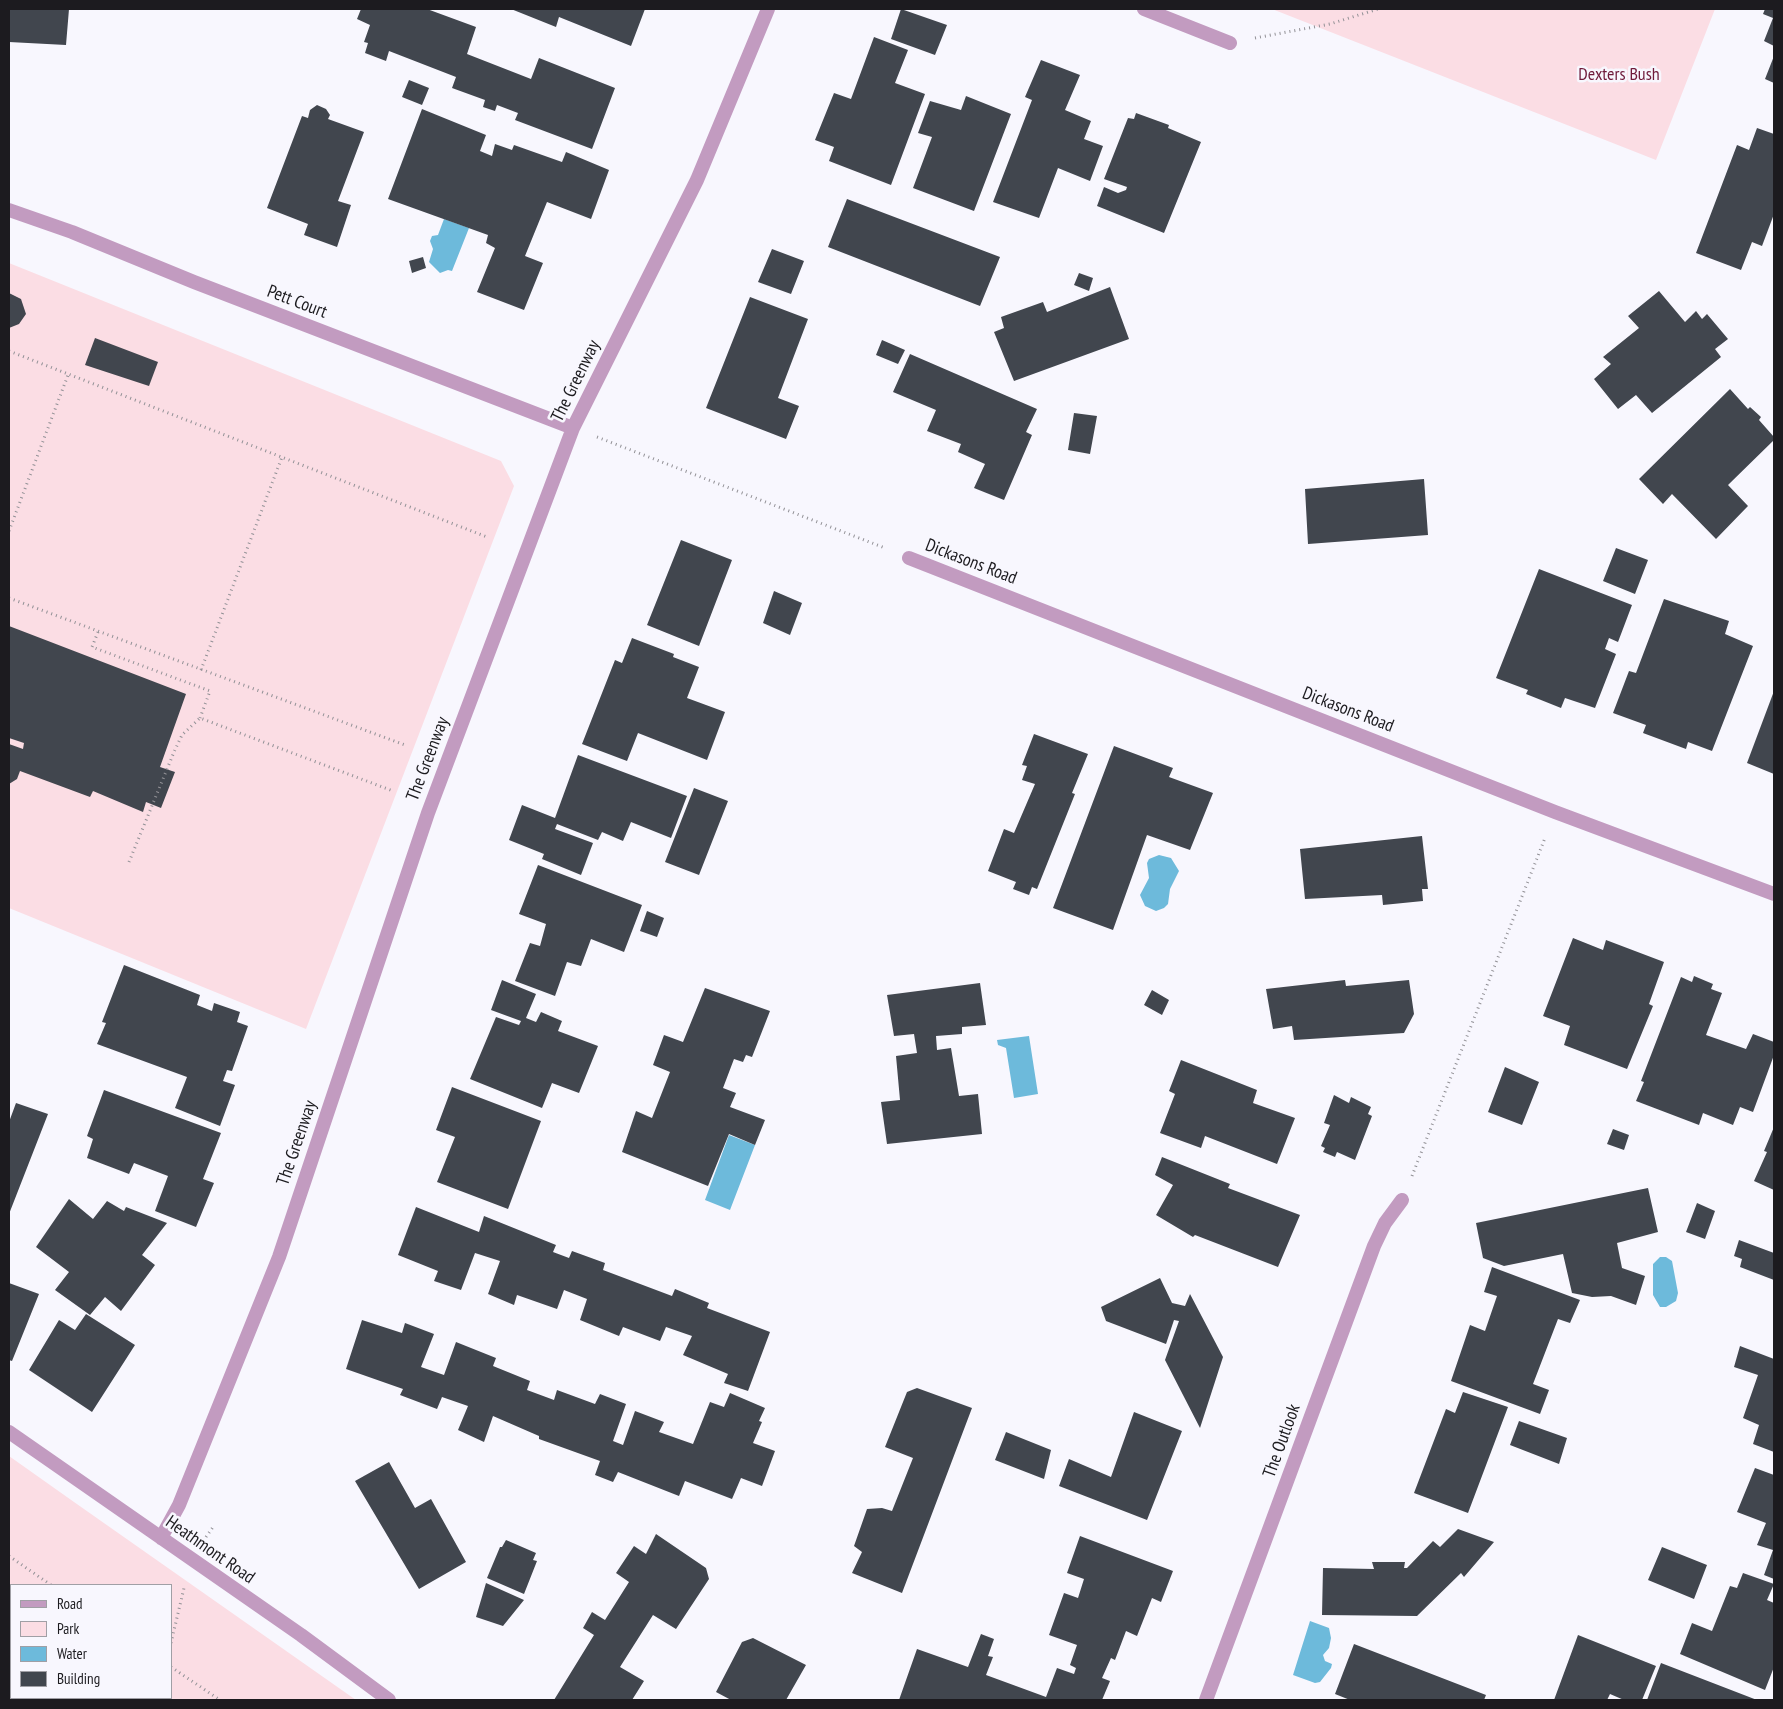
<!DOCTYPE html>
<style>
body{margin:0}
#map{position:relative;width:1783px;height:1709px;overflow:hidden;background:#f8f7fe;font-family:"PT Sans Narrow",sans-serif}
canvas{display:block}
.frame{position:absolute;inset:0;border:10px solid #1c1b1f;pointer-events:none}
.legend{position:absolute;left:10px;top:1584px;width:162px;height:115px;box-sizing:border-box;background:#f8f7fe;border:1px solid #a09fa5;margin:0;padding:6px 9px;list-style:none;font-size:15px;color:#1c1b1f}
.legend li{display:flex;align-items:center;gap:10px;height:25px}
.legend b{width:25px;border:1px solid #a09fa5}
</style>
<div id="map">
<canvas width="1783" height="1709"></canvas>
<div class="frame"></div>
<ul class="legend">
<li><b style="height:6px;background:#c29bc0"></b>Road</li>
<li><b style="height:14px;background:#fbdde4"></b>Park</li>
<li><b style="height:14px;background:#6dbadb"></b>Water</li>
<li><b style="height:14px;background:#41464e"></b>Building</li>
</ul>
</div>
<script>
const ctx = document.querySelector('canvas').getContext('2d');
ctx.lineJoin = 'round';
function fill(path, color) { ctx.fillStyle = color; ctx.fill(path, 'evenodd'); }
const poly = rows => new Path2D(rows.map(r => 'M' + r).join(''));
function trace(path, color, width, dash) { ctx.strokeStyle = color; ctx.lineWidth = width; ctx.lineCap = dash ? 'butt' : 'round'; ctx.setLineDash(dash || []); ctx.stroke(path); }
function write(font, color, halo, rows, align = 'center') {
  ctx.font = font + ' "PT Sans Narrow",sans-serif'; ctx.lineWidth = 5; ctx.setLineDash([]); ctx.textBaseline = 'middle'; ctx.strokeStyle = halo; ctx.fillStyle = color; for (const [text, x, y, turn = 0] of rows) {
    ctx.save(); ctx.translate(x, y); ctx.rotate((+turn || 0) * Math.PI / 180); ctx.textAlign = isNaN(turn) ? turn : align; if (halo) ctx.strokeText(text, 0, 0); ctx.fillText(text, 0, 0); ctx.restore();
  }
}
const green = poly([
 [1272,9,1715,9,1656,160],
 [9,263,501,461,514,486,306,1029,9,908],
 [9,1456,74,1502,356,1700,104,1700,100,1698,171,1698,171,1585,11,1585,11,1635,9,1633]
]);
const water = poly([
 [444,219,469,228,452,271,448,270,440,273,429,262,433,249,430,241,432,236,438,235],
 [1159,855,1171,858,1179,871,1170,889,1168,904,1164,908,1156,911,1145,906,1140,895,1149,878,1147,863,1149,859],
 [1029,1036,1038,1094,1014,1098,1006,1048,998,1045,997,1040],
 [729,1135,755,1145,730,1210,705,1200],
 [1660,1257,1666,1257,1672,1261,1678,1293,1676,1301,1666,1307,1660,1307,1653,1295,1653,1264],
 [1310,1621,1329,1628,1331,1638,1329,1648,1323,1655,1325,1661,1332,1664,1331,1668,1320,1682,1315,1683,1293,1675]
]);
const building = poly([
 [9,9,69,9,66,45,9,42],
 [361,9,427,9,476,27,467,54,531,79,539,58,615,88,592,149,515,120,518,113,497,105,495,111,483,107,485,100,452,88,456,77,389,51,386,61,365,53,368,43,364,42,370,25,357,19],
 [511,9,645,9,631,46,559,17,556,27],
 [901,9,947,25,935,55,891,39],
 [1765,9,1774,9,1774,46,1764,41,1773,18,1763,14],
 [874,37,908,50,895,83,925,94,891,185,829,161,834,147,815,140,834,93,851,99],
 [1774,56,1774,83,1765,79],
 [1041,60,1080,75,1065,110,1091,121,1084,139,1103,146,1090,181,1058,168,1039,218,993,202,1032,100,1025,97],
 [409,80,429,88,422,105,402,97],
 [966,96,1011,114,974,211,913,188,932,137,918,133,930,101,961,110],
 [317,105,326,109,330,115,328,119,364,132,338,201,351,205,337,247,304,235,308,224,267,208,302,116,308,118,310,110],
 [422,109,486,135,480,151,492,156,495,144,512,150,514,145,562,162,566,152,609,170,591,219,547,202,525,256,543,263,524,310,477,292,495,248,486,243,488,235,388,199],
 [1136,113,1169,125,1168,128,1201,142,1164,233,1097,206,1104,187,1118,193,1126,190,1127,187,1104,179,1128,118,1134,119],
 [1757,128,1774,134,1774,214,1762,246,1752,242,1741,270,1696,253,1737,145,1749,150],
 [847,199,1000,257,980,306,828,247],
 [772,249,804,261,791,294,758,282],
 [423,257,426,268,412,273,409,261],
 [1079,273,1093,278,1089,291,1074,285],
 [1110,287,1129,339,1014,381,994,332,1004,328,1001,317,1043,302,1047,312],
 [1659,291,1685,322,1696,311,1702,319,1707,314,1728,339,1715,349,1721,357,1652,413,1636,395,1618,409,1594,379,1611,364,1603,357,1639,328,1628,316],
 [9,293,21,299,26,314,19,324,9,328],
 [750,297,808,319,778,398,799,406,786,439,706,408],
 [95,338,158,362,149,386,85,365],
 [882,340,905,350,898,364,876,355],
 [910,354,1037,409,1026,432,1032,435,1004,500,974,488,985,464,958,452,961,444,927,431,936,410,893,392],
 [1730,389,1748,409,1750,407,1761,417,1759,420,1774,437,1774,440,1728,485,1748,506,1716,539,1672,494,1663,504,1639,479],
 [1074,413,1097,416,1090,454,1068,450],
 [1424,479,1428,535,1308,544,1305,489],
 [681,540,732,560,699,646,647,625],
 [1616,548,1648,560,1635,594,1603,581],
 [1539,569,1632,605,1618,642,1609,638,1605,649,1616,654,1595,708,1565,698,1561,708,1526,694,1528,690,1496,678],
 [774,591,802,603,790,635,763,623],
 [1664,599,1729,621,1725,634,1753,646,1712,751,1688,742,1686,749,1643,733,1646,725,1613,713,1629,671,1636,673],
 [9,626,186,694,160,767,175,772,161,808,146,802,143,812,93,791,90,797,20,771,17,779,9,784,9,744,23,749,24,743,9,738],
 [632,638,674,654,673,657,699,667,687,698,725,712,707,760,638,733,627,761,582,744,615,660,622,663],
 [1774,691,1774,774,1747,763],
 [1034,734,1088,754,1072,793,1075,794,1037,889,1032,887,1029,895,1013,889,1016,882,988,871,1004,829,1014,833,1035,784,1022,780,1027,766,1022,765],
 [1114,746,1173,768,1169,777,1213,793,1190,850,1147,835,1113,930,1053,908],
 [578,755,687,796,671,838,631,822,623,841,602,832,598,840,557,824,555,829,593,843,581,875,542,859,544,854,509,840,522,805,555,818],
 [694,788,728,801,699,875,665,862],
 [1422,836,1428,889,1422,889,1423,901,1383,905,1382,895,1305,899,1300,849],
 [538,865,642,905,624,952,591,939,581,966,567,962,555,996,515,981,530,943,540,946,546,924,519,914],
 [647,911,664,918,657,937,640,931],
 [1573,938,1603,950,1606,940,1664,962,1649,1004,1653,1006,1627,1069,1564,1045,1570,1026,1543,1016],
 [124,965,200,995,197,1005,212,1011,214,1003,240,1012,237,1022,248,1026,232,1071,227,1070,223,1081,235,1085,220,1126,175,1108,187,1077,97,1044,106,1023,102,1022],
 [1694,976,1713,984,1711,989,1722,993,1706,1035,1746,1049,1753,1034,1774,1042,1774,1055,1753,1112,1740,1107,1733,1125,1703,1113,1699,1125,1636,1101,1644,1082,1641,1081,1681,977,1692,982],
 [502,980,536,994,526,1018,536,1022,541,1012,562,1021,558,1031,598,1046,579,1093,552,1083,542,1108,470,1079,496,1017,519,1025,521,1021,491,1010],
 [1345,980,1346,986,1409,980,1414,1014,1404,1033,1294,1040,1292,1026,1273,1029,1266,989],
 [980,983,986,1025,962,1027,962,1034,936,1036,937,1050,951,1048,959,1096,978,1094,982,1134,887,1144,881,1102,900,1100,896,1056,917,1053,914,1034,894,1036,887,995],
 [705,988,770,1011,752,1057,746,1055,743,1062,734,1059,723,1088,736,1093,730,1107,765,1120,755,1145,729,1134,708,1186,622,1152,636,1111,652,1118,670,1072,653,1065,664,1035,683,1042],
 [1152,990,1169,1000,1162,1015,1144,1005],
 [1181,1060,1257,1090,1253,1103,1295,1118,1277,1164,1205,1136,1201,1148,1160,1133,1175,1094,1169,1091],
 [1505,1067,1539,1082,1522,1125,1488,1112],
 [452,1087,541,1121,508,1209,437,1182,455,1137,436,1130],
 [104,1090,221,1133,203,1179,214,1183,196,1227,155,1211,168,1176,134,1163,129,1174,87,1158,93,1139,87,1136],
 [1334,1095,1349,1103,1351,1097,1371,1107,1368,1114,1372,1116,1355,1160,1337,1152,1335,1157,1323,1152,1325,1148,1321,1146,1330,1125,1324,1123],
 [16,1103,48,1114,9,1214,9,1122],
 [1774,1127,1774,1190,1754,1181,1767,1152,1764,1151],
 [1613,1129,1629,1135,1624,1150,1607,1144],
 [1162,1157,1230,1184,1228,1188,1300,1215,1278,1267,1195,1235,1193,1237,1156,1215,1173,1185,1155,1175],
 [1648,1188,1658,1232,1617,1243,1622,1268,1645,1276,1636,1305,1611,1296,1592,1297,1572,1293,1563,1254,1504,1266,1483,1258,1476,1223],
 [69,1199,93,1219,107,1201,124,1211,126,1207,167,1223,142,1255,155,1265,121,1311,105,1297,90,1315,55,1290,69,1272,36,1247],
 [1697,1203,1715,1211,1705,1239,1686,1232],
 [416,1207,479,1232,484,1216,556,1245,553,1252,569,1258,572,1251,605,1263,603,1270,672,1296,675,1289,709,1303,707,1308,770,1332,748,1391,724,1383,728,1374,683,1355,692,1336,666,1327,660,1341,623,1327,619,1336,580,1320,587,1299,564,1290,557,1309,517,1295,514,1305,488,1294,500,1261,475,1253,461,1290,434,1281,438,1271,398,1255],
 [1739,1240,1774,1253,1774,1280,1740,1267,1742,1259,1734,1256],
 [1492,1267,1580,1300,1570,1323,1558,1319,1533,1384,1549,1390,1540,1414,1451,1381,1470,1325,1485,1331,1497,1296,1484,1292],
 [1160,1278,1172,1303,1185,1306,1190,1294,1223,1357,1200,1428,1165,1360,1179,1321,1174,1320,1166,1344,1106,1321,1101,1307],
 [9,1283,39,1294,12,1361,9,1360],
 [86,1314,135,1345,92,1412,29,1370,59,1320,75,1330],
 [362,1320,402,1333,405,1323,434,1334,421,1367,444,1375,456,1342,496,1358,493,1366,530,1381,527,1390,554,1400,557,1390,595,1404,600,1394,626,1404,613,1441,623,1445,635,1411,664,1422,659,1432,693,1444,710,1402,724,1407,730,1393,765,1408,759,1421,762,1422,753,1443,775,1451,762,1486,741,1478,732,1499,685,1481,679,1496,618,1472,613,1482,595,1475,600,1461,539,1439,539,1436,493,1416,484,1442,458,1430,468,1406,442,1397,437,1409,400,1395,403,1389,346,1369],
 [1740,1346,1774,1359,1774,1452,1753,1444,1759,1425,1743,1418,1758,1375,1734,1367],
 [917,1388,972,1408,902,1593,852,1573,862,1552,854,1546,867,1509,882,1508,892,1511,913,1458,885,1447,907,1392],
 [1463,1392,1508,1407,1468,1513,1414,1493,1446,1409,1455,1413],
 [1134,1412,1182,1431,1147,1520,1059,1486,1069,1459,1111,1477],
 [1519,1421,1567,1438,1559,1464,1510,1445],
 [1006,1432,1051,1450,1044,1479,995,1460],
 [389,1462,415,1508,431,1499,466,1562,419,1589,355,1481],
 [1755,1468,1774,1475,1774,1579,1764,1575,1773,1550,1757,1545,1766,1523,1737,1512],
 [1458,1529,1494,1542,1464,1577,1461,1573,1417,1616,1322,1615,1323,1568,1374,1569,1372,1562,1405,1562,1404,1568,1407,1568,1433,1541,1440,1547],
 [656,1534,706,1568,709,1579,676,1629,653,1615,620,1667,644,1681,632,1700,554,1700,594,1635,583,1628,592,1612,605,1620,629,1582,616,1573,634,1546,646,1554],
 [1080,1536,1173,1571,1161,1602,1152,1598,1137,1636,1126,1631,1115,1660,1111,1658,1102,1678,1110,1681,1102,1700,899,1700,917,1649,968,1667,981,1634,994,1639,988,1656,993,1657,986,1675,1046,1697,1057,1668,1074,1674,1076,1668,1070,1665,1077,1645,1049,1635,1064,1593,1078,1598,1084,1579,1067,1573],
 [506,1540,536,1553,533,1560,537,1561,524,1594,487,1578,500,1547,502,1547],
 [1662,1547,1707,1565,1694,1599,1648,1580],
 [1743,1573,1774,1584,1767,1600,1774,1603,1774,1667,1765,1690,1680,1654,1692,1623,1712,1631,1730,1586,1737,1588],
 [486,1583,524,1600,503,1626,476,1617],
 [1578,1635,1656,1666,1642,1700,1624,1700,1610,1694,1607,1700,1554,1700],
 [753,1638,806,1665,786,1700,731,1700,716,1692,742,1642],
 [1354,1644,1486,1695,1484,1700,1350,1700,1335,1694],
 [1661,1663,1757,1700,1647,1700]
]);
const path = poly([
 [1255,38,1330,24,1378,9],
 [9,351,487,537],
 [597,437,885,548],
 [9,531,68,375],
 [9,598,405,745],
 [98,632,92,647,210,691,200,718],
 [201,670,282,457],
 [129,862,174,752,182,735,200,718,393,791],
 [1412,1176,1545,838],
 [206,1537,213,1527],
 [9,1556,51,1585],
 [171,1643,184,1588],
 [171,1667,220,1700]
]);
const minor = poly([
 [1144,9,1230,43],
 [9,210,72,232,194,282,573,428],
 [909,558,1555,812,1774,894],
 [9,1432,301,1635,389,1700],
 [161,1538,179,1505,279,1257,428,813,573,428,697,180,768,9],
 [1206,1700,1374,1246,1385,1223,1402,1200]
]);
const rail = poly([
 [9,1663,11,1664],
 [17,1698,20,1700],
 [61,1698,64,1700]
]);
const parkNames = [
 ["Dexters Bush",1619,75]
];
const streetNames = [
 ["Pett Court",297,302,21],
 ["The Greenway",576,381,-64],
 ["Dickasons Road",971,562,21],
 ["Dickasons Road",1348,710,21],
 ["The Greenway",428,759,-69],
 ["The Greenway",297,1143,-71],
 ["The Outlook",1282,1441,-70],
 ["Heathmont Road",210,1550,35]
];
fill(green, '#fbdde4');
fill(water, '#6dbadb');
fill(building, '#41464e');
trace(path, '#929196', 3, [1, 4]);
trace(minor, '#c29bc0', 14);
trace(rail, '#838287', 5.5);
trace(rail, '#f8f7fe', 4, [11]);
write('18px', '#6f1b3b', '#f8f7fe', parkNames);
write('18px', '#1c1b1f', '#f8f7fe', streetNames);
</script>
